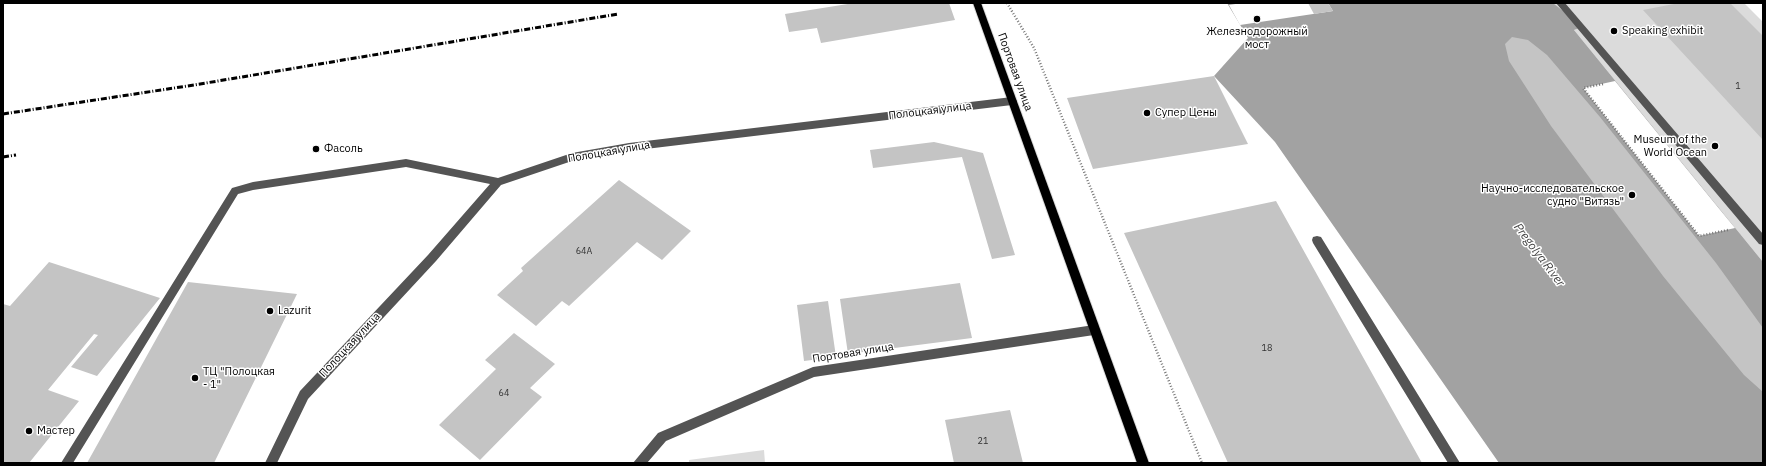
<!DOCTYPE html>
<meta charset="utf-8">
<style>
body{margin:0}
#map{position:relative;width:1766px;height:466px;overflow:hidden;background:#fff;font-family:"IBM Plex Sans",sans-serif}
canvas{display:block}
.frame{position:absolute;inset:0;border:4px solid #000;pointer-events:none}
</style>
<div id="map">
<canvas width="1766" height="466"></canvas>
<div class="frame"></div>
</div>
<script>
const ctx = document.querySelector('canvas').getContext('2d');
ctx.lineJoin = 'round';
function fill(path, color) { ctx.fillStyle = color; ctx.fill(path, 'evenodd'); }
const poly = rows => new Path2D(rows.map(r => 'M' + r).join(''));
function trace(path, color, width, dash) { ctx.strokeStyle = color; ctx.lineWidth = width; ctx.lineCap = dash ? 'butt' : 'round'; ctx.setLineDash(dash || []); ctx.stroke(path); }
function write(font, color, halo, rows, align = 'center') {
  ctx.font = font + ' "IBM Plex Sans",sans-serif'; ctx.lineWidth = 3; ctx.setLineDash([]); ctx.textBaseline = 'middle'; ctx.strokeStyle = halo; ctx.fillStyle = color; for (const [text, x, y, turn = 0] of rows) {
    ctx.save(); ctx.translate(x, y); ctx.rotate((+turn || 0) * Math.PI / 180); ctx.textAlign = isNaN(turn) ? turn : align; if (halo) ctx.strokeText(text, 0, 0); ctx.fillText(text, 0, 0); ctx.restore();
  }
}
const green = poly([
 [1553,3,1744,3,1763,22,1763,262,1574,30,1578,28],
 [764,450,765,463,689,463,689,460]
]);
const water = poly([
 [1227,3,1553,3,1563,11,1579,28,1574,30,1763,262,1763,463,1499,463,1275,142,1214,76,1248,38]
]);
const pier = poly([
 [1242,3,1328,3,1333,11,1240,25,1229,5],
 [1615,81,1721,211,1735,228,1699,236,1583,88]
]);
const building = poly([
 [854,3,949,3,955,20,821,43,817,28,789,32,785,14],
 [1308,3,1328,3,1333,11,1314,14],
 [1679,3,1730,3,1763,36,1763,140,1643,10],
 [1512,37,1528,40,1547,55,1600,117,1716,263,1763,328,1763,392,1744,375,1663,276,1551,126,1509,61,1505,44],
 [1214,76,1248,144,1093,169,1067,98],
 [934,142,983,153,1015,255,992,259,962,157,873,168,870,150],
 [619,180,691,231,662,260,637,242,569,306,562,301,536,326,497,295,523,271,521,268],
 [1276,201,1422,463,1228,463,1124,233],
 [49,262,160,298,97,376,71,367,98,335,94,334,48,390,79,401,29,463,6,463,3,462,3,304,10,306],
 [188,282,297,294,214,463,87,463],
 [960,283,972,338,848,354,840,299],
 [828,301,836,357,804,361,797,305],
 [514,333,555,364,530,388,542,397,480,460,439,425,496,369,485,360],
 [1010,410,1023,463,954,463,945,420]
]);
const path = poly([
 [1007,3,1034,48,1202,463],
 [1603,84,1583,88,1699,236,1728,230]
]);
const minor = poly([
 [1556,3,1565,3,1763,234,1763,245,1759,244,1556,3],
 [1012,97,1017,101,1012,105,629,151,572,161,501,185,436,261,308,399,277,463,265,463,300,391,428,255,490,184,406,167,253,190,238,194,73,463,61,463,232,188,253,182,406,159,498,178,572,153,629,143,1012,97],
 [1317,236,1321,237,1460,463,1448,463,1313,243,1312,240,1313,237,1317,236],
 [1094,325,1098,327,1099,330,1098,333,1094,335,814,377,666,441,647,463,633,463,658,433,813,367,1094,325]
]);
const major = poly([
 [973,3,981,3,1149,463,1137,463,973,3]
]);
const rail = poly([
 [3,114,194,85,618,14],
 [3,157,16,155]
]);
const markers = [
 [1257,19,4,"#000"],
 [1614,31,4,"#000"],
 [1147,113,4,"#000"],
 [1715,146,4,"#000"],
 [316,149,4,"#000"],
 [1632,195,4,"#000"],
 [270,311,4,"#000"],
 [195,378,4,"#000"],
 [29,431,4,"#000"]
];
const numberNames = [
 ["1",1738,86],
 ["64А",584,251],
 ["18",1267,348],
 ["64",504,393],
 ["21",983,441]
];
const poiNames = [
 ["Speaking exhibit",1622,31],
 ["Железнодорожный",1257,32,"center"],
 ["мост",1257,45,"center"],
 ["Супер Цены",1155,113],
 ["Museum of the",1707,140,"right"],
 ["World Ocean",1707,153,"right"],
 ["Фасоль",324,149],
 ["Научно-исследовательское",1624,189,"right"],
 ["судно \"Витязь\"",1624,202,"right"],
 ["Lazurit",278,311],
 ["ТЦ \"Полоцкая",203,372],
 ["- 1\"",203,385],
 ["Мастер",37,431]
];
const streetNames = [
 ["Портовая улица",1015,72,70],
 ["Полоцкая улица",930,111,-7],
 ["Полоцкая улица",609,152,-10],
 ["Полоцкая улица",350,345,-47],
 ["Портовая улица",853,353,-9]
];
const waterNames = [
 ["Pregolya River",1539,255,53]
];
fill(green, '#dbdbdb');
fill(water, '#a2a2a2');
fill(pier, '#fff');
fill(building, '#c4c4c4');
trace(major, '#dbdbdb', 2);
trace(path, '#767676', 2.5, [1, 2]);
fill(minor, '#545454');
fill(major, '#000');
trace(rail, '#000', 3, [6, 2, 1, 2]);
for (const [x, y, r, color] of markers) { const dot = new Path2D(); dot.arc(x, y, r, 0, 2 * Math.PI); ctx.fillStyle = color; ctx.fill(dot); trace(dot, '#fff', 1.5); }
write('9px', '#313131', null, numberNames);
write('11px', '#000', '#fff', poiNames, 'left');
write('11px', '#000', '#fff', streetNames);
write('italic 12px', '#434343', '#fff', waterNames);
</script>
